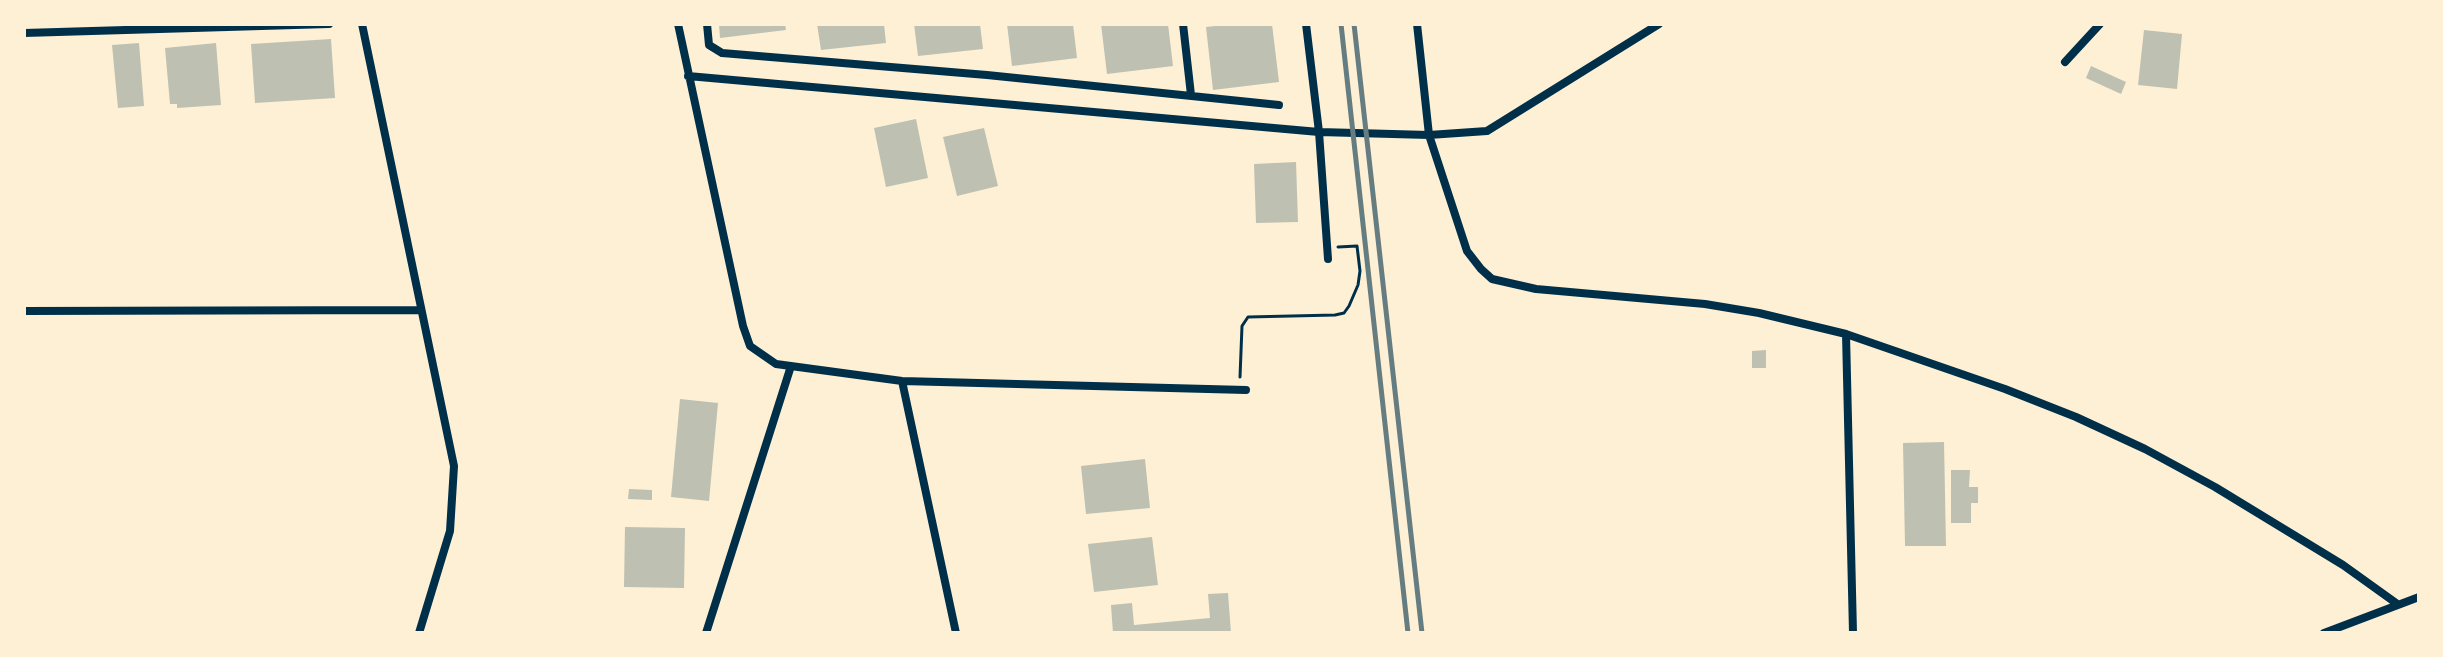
<!DOCTYPE html>
<style>
body{margin:0}
#map{position:relative;width:2443px;height:657px;overflow:hidden;background:#fdf0d5;font-family:"IBM Plex Sans",sans-serif}
canvas{display:block}
.frame{position:absolute;inset:0;border:26px solid #fdf0d5;pointer-events:none}
</style>
<div id="map">
<canvas width="2443" height="657"></canvas>
<div class="frame"></div>
</div>
<script>
const ctx = document.querySelector('canvas').getContext('2d');
ctx.lineJoin = 'round';
function fill(path, color) { ctx.fillStyle = color; ctx.fill(path, 'evenodd'); }
const poly = rows => new Path2D(rows.map(r => 'M' + r).join(''));
function trace(path, color, width, dash) { ctx.strokeStyle = color; ctx.lineWidth = width; ctx.lineCap = dash ? 'butt' : 'round'; ctx.setLineDash(dash || []); ctx.stroke(path); }
const building = poly([
 [719,24,785,24,786,30,720,38],
 [817,24,884,24,886,43,821,50],
 [914,24,980,24,983,49,918,56],
 [1007,24,1073,24,1077,58,1012,66],
 [1101,24,1168,24,1173,66,1107,74],
 [1235,24,1272,24,1279,82,1213,90,1206,27],
 [2144,30,2182,34,2177,89,2138,85],
 [331,39,335,98,255,103,251,44],
 [139,43,144,106,118,108,112,45],
 [216,43,221,105,177,108,177,104,170,104,165,48],
 [2091,66,2126,82,2121,94,2086,78],
 [916,119,928,178,886,187,874,128],
 [984,128,998,186,957,196,943,137],
 [1296,162,1298,222,1256,223,1254,164],
 [1766,350,1766,368,1752,368,1752,351],
 [680,399,718,403,709,501,671,497],
 [1944,442,1946,546,1905,546,1903,443],
 [1145,459,1150,508,1086,514,1081,466],
 [1951,470,1970,470,1969,487,1978,487,1978,503,1971,503,1971,523,1951,523],
 [629,489,652,490,652,500,628,499],
 [625,527,685,528,684,588,624,587],
 [1152,537,1158,585,1094,592,1088,544],
 [1228,593,1231,633,1113,633,1111,605,1132,603,1134,625,1210,618,1208,594]
]);
const path = poly([
 [1240,377,1242,326,1248,317,1335,315,1344,313,1349,306,1358,285,1360,271,1357,246,1338,247]
]);
const minor = poly([
 [362,24,454,466,450,531,419,633],
 [678,24,743,326,750,346,776,364,902,381,1246,390],
 [707,24,709,45,722,53,987,75,1279,105],
 [1183,24,1191,95],
 [1306,24,1319,132,1328,259],
 [1417,24,1429,135,1467,251,1481,269,1492,279,1536,289,1705,304,1759,313,1846,334,2005,389,2076,417,2145,449,2215,487,2343,565,2396,603],
 [24,33,329,24],
 [2065,62,2100,24],
 [688,76,1319,132,1429,135,1487,131,1659,24],
 [24,311,421,310],
 [1846,334,1853,633],
 [902,381,956,633],
 [706,633,791,366],
 [2324,633,2419,597]
]);
const rail = poly([
 [1341,24,1408,633],
 [1354,24,1422,633]
]);
fill(building, '#bec0b2');
trace(path, '#003049', 3);
trace(minor, '#003049', 8);
trace(rail, '#657d81', 5);
</script>
